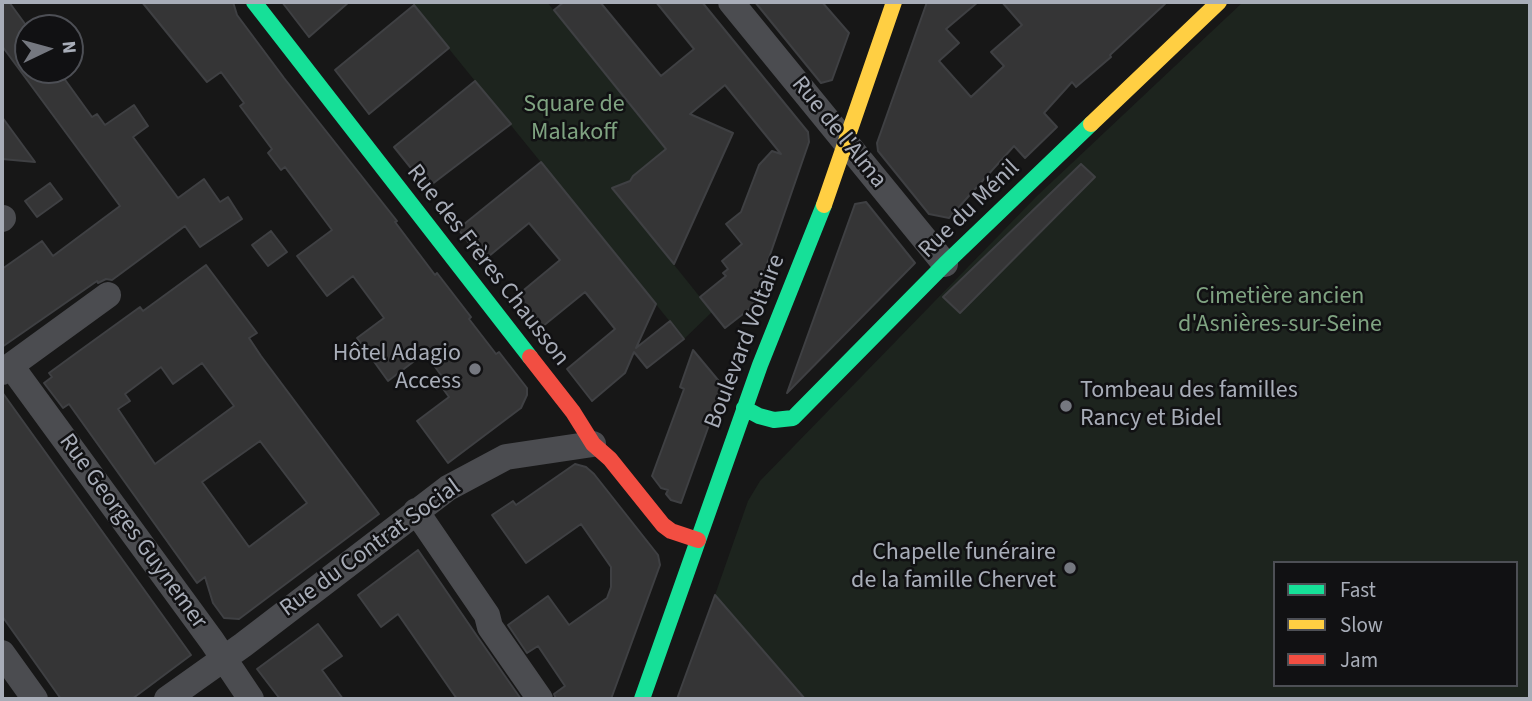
<!DOCTYPE html>
<meta charset="utf-8">
<style>
body{margin:0}
#map{position:relative;width:1532px;height:701px;overflow:hidden;background:#171717;font-family:"Source Sans 3",sans-serif}
canvas{display:block}
.frame{position:absolute;inset:0;border:4px solid #a8adb8;pointer-events:none}
.legend{position:absolute;left:1273px;top:561px;width:245px;height:126px;box-sizing:border-box;background:#111113;border:2px solid #4d4f55;margin:0;padding:9px 12px;list-style:none;font-size:21px;color:#a8adb8}
.legend li{display:flex;align-items:center;gap:14px;height:35px}
.legend b{width:35px;border:2px solid #4d4f55}
.north{position:absolute;left:14px;top:14px;width:70px;height:70px;box-sizing:border-box;background:#111113;border:2px solid #4d4f55;border-radius:50%;rotate:85deg;font-size:19px;font-weight:700;line-height:28px;text-align:center;color:#a8adb8}
.north::after{content:'';display:block;margin:auto;width:24px;height:32px;background:#757880;clip-path:polygon(50% 0,100% 100%,50% 72%,0 100%)}
</style>
<div id="map">
<canvas width="1532" height="701"></canvas>
<div class="frame"></div>
<ul class="legend">
<li><b style="height:9px;background:#16e098"></b>Fast</li>
<li><b style="height:9px;background:#ffcf43"></b>Slow</li>
<li><b style="height:9px;background:#f24e42"></b>Jam</li>
</ul>
<div class="north">N</div>
</div>
<script>
const ctx = document.querySelector('canvas').getContext('2d');
ctx.lineJoin = 'round';
function fill(path, color) { ctx.fillStyle = color; ctx.fill(path, 'evenodd'); }
const poly = rows => new Path2D(rows.map(r => 'M' + r).join(''));
function trace(path, color, width, dash) { ctx.strokeStyle = color; ctx.lineWidth = width; ctx.lineCap = dash ? 'butt' : 'round'; ctx.setLineDash(dash || []); ctx.stroke(path); }
function write(font, color, halo, rows, align = 'center') {
  ctx.font = font + ' "Source Sans 3",sans-serif'; ctx.lineWidth = 5; ctx.setLineDash([]); ctx.textBaseline = 'middle'; ctx.strokeStyle = halo; ctx.fillStyle = color; for (const [text, x, y, turn = 0] of rows) {
    ctx.save(); ctx.translate(x, y); ctx.rotate((+turn || 0) * Math.PI / 180); ctx.textAlign = isNaN(turn) ? turn : align; if (halo) ctx.strokeText(text, 0, 0); ctx.fillText(text, 0, 0); ctx.restore();
  }
}
const green = poly([
 [411,2,547,2,666,150,638,177,633,175,630,181,614,190,712,312,684,339],
 [1243,2,1527,2,1530,5,1530,699,805,699,715,595,748,501,760,481,1037,196],
 [1275,563,1516,563,1516,685,1275,685]
]);
const building = poly([
 [2,2,9,2,28,28,28,70,58,70,92,117,97,114,105,125,134,105,148,126,133,137,178,198,204,179,220,202,228,197,242,219,200,247,185,226,112,280,106,279,98,283,97,281,2,347,2,269,42,241,53,256,120,206,2,46,2,2],
 [142,2,233,2,237,15,284,78,397,221,395,222,435,275,437,273,471,317,469,319,496,354,499,352,527,388,527,395,521,408,448,463,417,421,449,397,441,386,446,382,425,353,388,381,357,338,384,318,353,276,327,296,297,256,332,230,285,167,281,170,268,153,272,149,240,106,244,103,221,72,207,82,142,2],
 [282,2,349,2,309,37,282,2],
 [564,2,600,2,661,76,694,49,656,2,702,2,808,132,809,142,752,307,725,328,700,297,726,276,723,273,728,269,722,261,742,244,726,224,741,212,759,165,772,151,781,154,725,85,690,114,733,133,674,264,612,188,630,181,633,176,666,149,554,10,564,2],
 [755,2,822,2,849,33,832,80,821,83,755,2],
 [927,2,978,2,946,29,959,43,939,61,971,97,1004,66,991,52,1022,25,1002,2,1167,2,1110,55,1111,57,1076,87,1072,82,1044,113,1057,127,1025,158,1014,146,949,218,929,214,878,151,877,143,927,2],
 [414,5,449,48,369,114,335,70,414,5],
 [475,81,511,124,427,188,394,147,475,81],
 [2,117,35,162,2,159,2,117],
 [541,162,656,304,636,348,670,321,684,339,647,368,634,352,625,373,592,401,567,369,615,329,585,292,537,331,513,299,560,260,529,223,483,261,458,229,541,162],
 [1081,164,1095,177,960,313,943,297,1081,164],
 [50,183,62,199,37,217,25,201,50,183],
 [866,202,915,263,787,393,855,204,866,202],
 [271,231,287,252,268,266,252,245,271,231],
 [206,265,257,333,249,338,261,356,379,514,239,619,224,618,213,603,205,577,197,583,69,404,63,408,44,383,52,377,49,373,75,354,140,307,143,311,206,265],
 [202,363,234,406,155,464,118,409,130,401,125,394,161,367,173,384,202,363],
 [260,441,307,503,249,547,202,482,260,441],
 [693,350,723,386,681,503,671,500,666,494,668,490,661,488,652,476,684,389,680,387,693,350],
 [2,392,191,655,132,699,61,699,2,616,2,392],
 [575,464,586,467,594,474,658,555,660,565,611,699,556,699,554,694,565,686,538,646,527,653,508,625,548,596,569,625,607,598,611,587,611,567,581,524,526,563,492,515,513,501,516,505,575,464],
 [418,550,477,636,521,699,457,699,398,614,381,627,358,595,418,550],
 [715,595,805,699,677,699,715,595],
 [318,624,342,656,322,670,343,699,280,699,257,669,318,624]
]);
const street = poly([
 [731,2,945,264],
 [2,219,3,218],
 [11,366,212,641,251,699],
 [2,372,108,295],
 [416,511,487,615,490,627,540,699],
 [2,653,35,699],
 [167,699,243,645,448,488,506,457,593,444]
]);
const fast = poly([
 [254,2,530,357],
 [744,408,759,416,774,420,793,418,945,264,1091,124],
 [642,699,760,365,824,205]
]);
const slow = poly([
 [1091,124,1219,2],
 [824,205,894,2]
]);
const jam = poly([
 [530,357,573,412,593,444,610,459,663,525,671,531,698,540]
]);
const markers = [
 [475,369,7,"#757880"],
 [1066,406,7,"#757880"],
 [1070,568,7,"#757880"]
];
const parkNames = [
 ["Square de",574,106],
 ["Malakoff",574,134],
 ["Cimetière ancien",1280,298],
 ["d'Asnières-sur-Seine",1280,326]
];
const streetNames = [
 ["Rue de l'Alma",838,133,51],
 ["Rue du Ménil",970,210,-44],
 ["Rue des Frères Chausson",487,266,52],
 ["Boulevard Voltaire",746,342,-69],
 ["Rue Georges Guynemer",132,532,54],
 ["Rue du Contrat Social",371,549,-36]
];
const poiNames = [
 ["Hôtel Adagio",461,355],
 ["Access",461,383],
 ["Tombeau des familles",1080,392,"left"],
 ["Rancy et Bidel",1080,420,"left"],
 ["Chapelle funéraire",1056,554],
 ["de la famille Chervet",1056,582]
];
fill(green, '#1d241e');
fill(building, '#353536');
trace(building, '#3f4043', 2);
trace(street, '#4b4c50', 26);
trace(fast, '#16e098', 16);
trace(slow, '#ffcf43', 16);
trace(jam, '#f24e42', 16);
for (const [x, y, r, color] of markers) { const dot = new Path2D(); dot.arc(x, y, r, 0, 2 * Math.PI); ctx.fillStyle = color; ctx.fill(dot); trace(dot, '#111113', 2.5); }
write('24px', '#7fa381', '#111113', parkNames);
write('24px', '#a8adb8', '#111113', streetNames);
write('24px', '#a8adb8', '#111113', poiNames, 'right');
</script>
